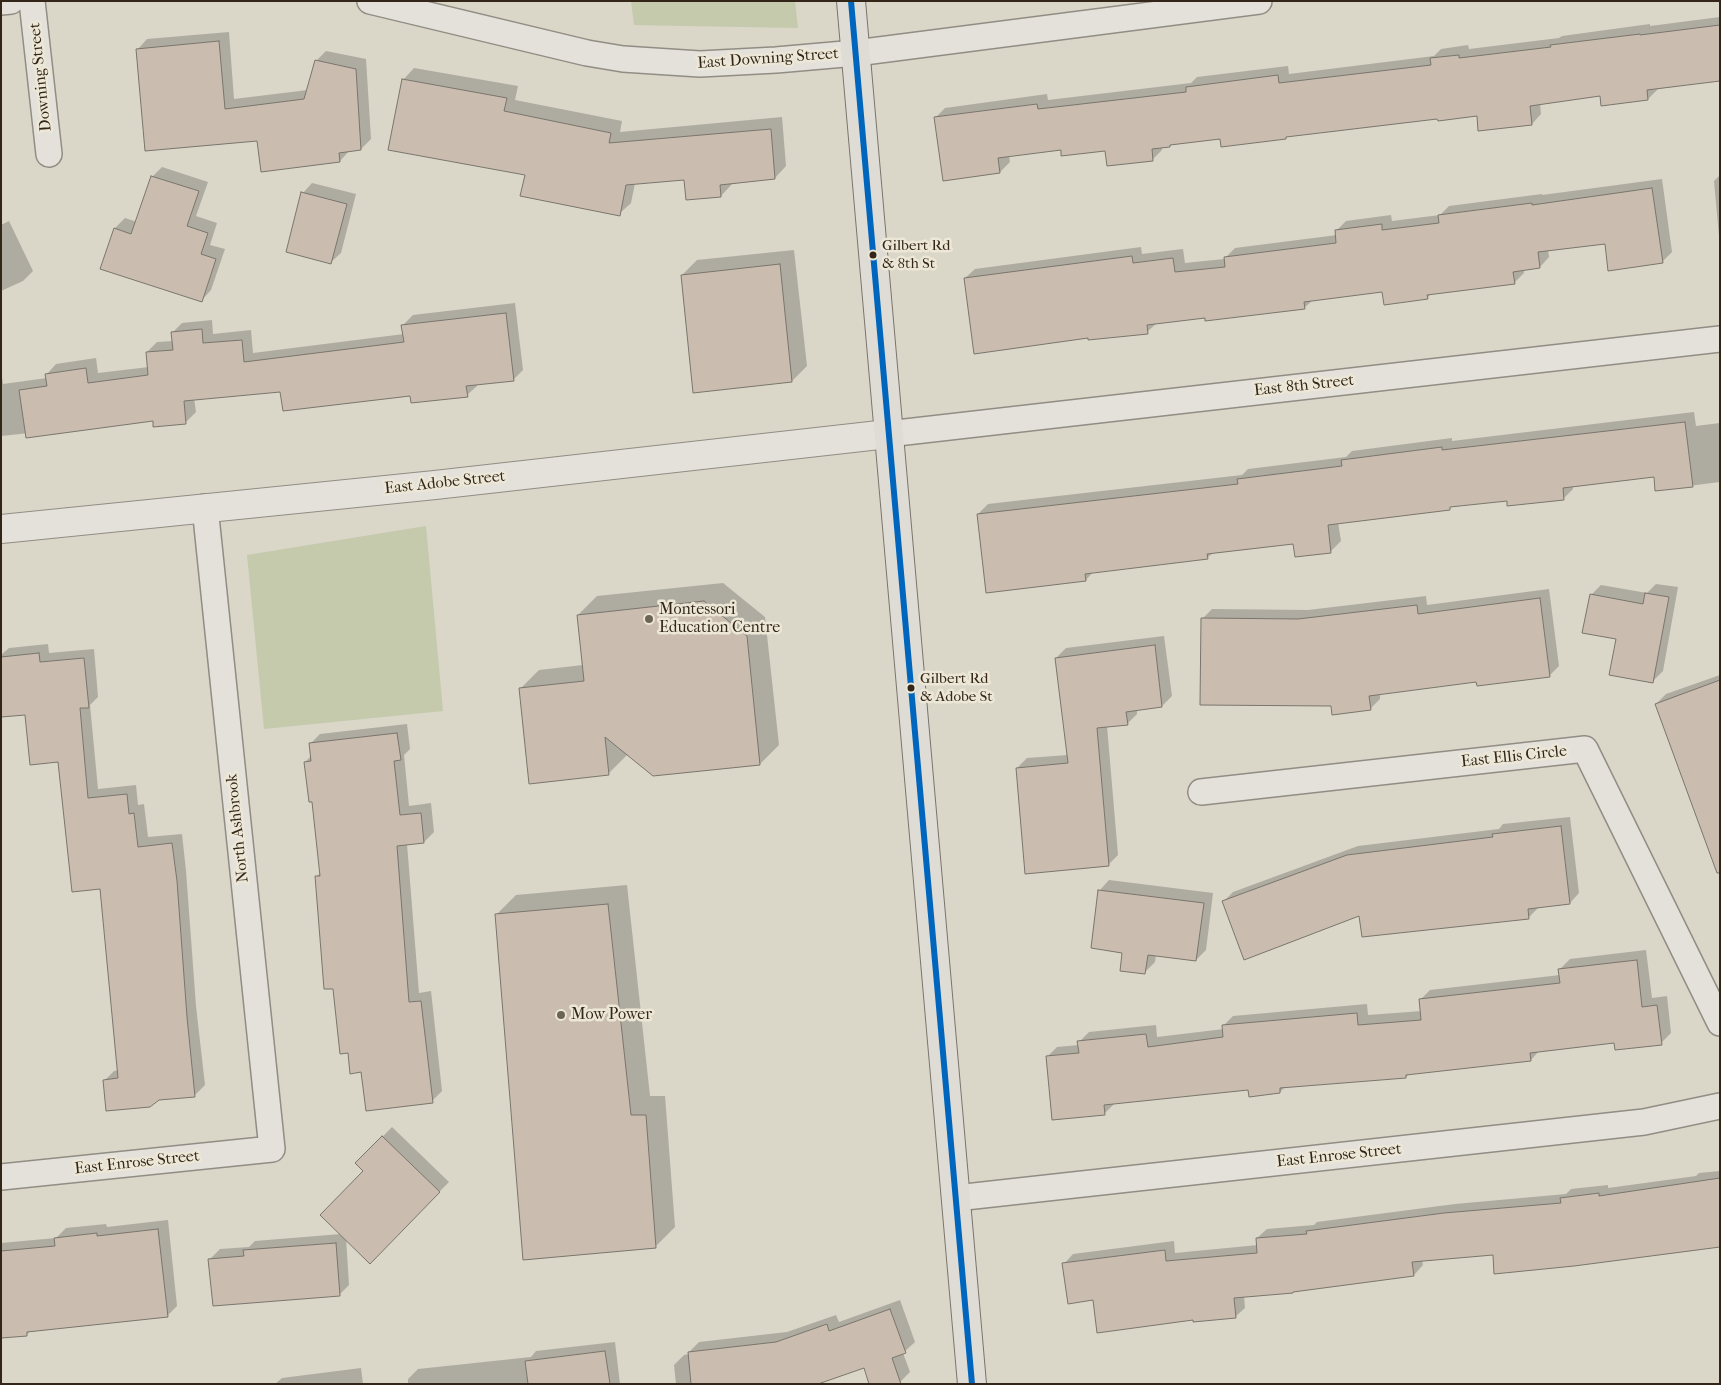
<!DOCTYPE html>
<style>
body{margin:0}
#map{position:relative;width:1721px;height:1385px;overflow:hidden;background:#dad6c8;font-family:"IM FELL French Canon",serif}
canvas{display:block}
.frame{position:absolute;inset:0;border:2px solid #332619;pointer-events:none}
</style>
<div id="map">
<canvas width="1721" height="1385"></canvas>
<div class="frame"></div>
</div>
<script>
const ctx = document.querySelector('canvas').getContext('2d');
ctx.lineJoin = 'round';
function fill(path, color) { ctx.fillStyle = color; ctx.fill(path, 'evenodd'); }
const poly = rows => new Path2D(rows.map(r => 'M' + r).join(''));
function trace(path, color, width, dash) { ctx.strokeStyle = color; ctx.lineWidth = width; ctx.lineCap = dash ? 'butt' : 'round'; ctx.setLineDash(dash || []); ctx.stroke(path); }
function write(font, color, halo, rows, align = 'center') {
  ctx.font = font + ' "IM FELL French Canon",serif'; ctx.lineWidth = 5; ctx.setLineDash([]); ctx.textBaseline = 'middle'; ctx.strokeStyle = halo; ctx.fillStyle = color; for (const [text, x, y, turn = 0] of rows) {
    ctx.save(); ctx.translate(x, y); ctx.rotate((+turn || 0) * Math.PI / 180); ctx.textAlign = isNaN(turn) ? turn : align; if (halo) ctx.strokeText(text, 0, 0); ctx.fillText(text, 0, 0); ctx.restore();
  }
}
const green = poly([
 [631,1,795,1,798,28,634,25],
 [426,526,443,711,264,729,247,555]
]);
const shadow = poly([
 [1720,17,1720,80,1658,89,1648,99,1601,95,1540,103,1541,114,1532,124,1478,115,1439,118,1289,135,1285,138,1221,137,1173,143,1170,146,1162,147,1162,150,1152,160,1106,149,1062,149,1009,156,1010,162,1000,172,935,118,945,108,1047,94,1048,100,1191,83,1197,77,1288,66,1289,74,1434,56,1441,49,1468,45,1469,49,1559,38,1562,36,1650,24,1650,26],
 [229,32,234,99,308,90,316,61,326,51,366,59,371,139,361,149,350,150,340,161,258,140,138,49,147,39],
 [414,68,518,86,515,100,622,121,620,132,782,117,786,166,775,178,732,182,732,184,721,196,686,179,635,183,631,203,619,214,526,174,403,80],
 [162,167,208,182,196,216,217,223,210,245,225,249,211,290,202,300,102,268,115,228,125,218,137,222,152,177],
 [1720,175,1720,247,1714,181],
 [1662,179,1672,252,1662,262,1606,242,1548,249,1549,257,1540,267,1524,269,1524,273,1514,283,1432,293,1427,298,1383,290,1313,300,1304,308,1157,323,1147,332,1089,337,965,278,975,269,1141,247,1142,254,1183,249,1185,263,1224,259,1235,248,1337,235,1336,231,1346,221,1391,215,1392,221,1440,215,1449,206,1542,194,1542,195],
 [312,183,356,194,341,253,331,262,303,193],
 [9,221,33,271,23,281,1,291,1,225],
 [794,250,807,366,792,381,682,275,697,260],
 [515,303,523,370,513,380,477,384,477,386,467,395,281,390,194,398,196,412,186,422,154,420,1,436,1,369,3,384,47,378,47,374,56,364,96,358,98,373,149,367,147,352,157,342,173,341,173,332,182,323,212,320,213,334,251,330,253,353,404,334,403,325,413,315],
 [1694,412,1696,426,1720,423,1720,482,1656,490,1655,475,1573,486,1573,489,1563,499,1508,499,1452,506,1449,508,1338,522,1341,541,1331,551,1294,543,1213,553,1207,558,1093,572,1086,580,978,514,988,504,1242,475,1248,469,1346,457,1352,451,1452,438,1452,441],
 [723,583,765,617,779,745,760,764,628,754,608,774,520,689,539,670,583,665,578,615,597,596],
 [1656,584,1678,587,1663,671,1653,681,1618,638,1591,595,1601,585,1647,593],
 [1549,589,1559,666,1549,676,1477,680,1380,693,1380,699,1370,709,1332,705,1202,619,1212,609,1308,610,1426,596,1427,605],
 [1164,636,1172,696,1162,706,1137,709,1137,714,1127,724,1107,726,1118,855,1108,865,1017,768,1027,758,1068,755,1056,658,1066,648],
 [48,644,49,653,94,649,98,697,90,705,98,789,136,785,138,805,144,804,148,837,182,834,186,871,196,1006,205,1085,195,1095,159,1099,104,1081,114,1071,119,1070,101,888,60,761,26,714,1,716,1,655,9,648],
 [1720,675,1720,866,1656,704,1666,694],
 [407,724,410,749,404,755,409,806,431,803,434,832,424,842,407,844,419,993,431,991,442,1091,432,1101,363,1071,349,1052,334,987,316,877,321,872,313,801,305,762,311,756,310,744,320,734],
 [1570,817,1579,893,1570,903,1539,907,1529,917,1363,936,1360,915,1223,902,1233,892,1358,846,1499,829,1503,824],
 [1109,880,1213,893,1206,950,1196,960,1156,955,1155,962,1145,972,1123,952,1100,890],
 [627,885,650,1096,665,1096,675,1227,656,1246,496,915,516,895],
 [1646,950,1652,998,1667,996,1671,1033,1661,1043,1615,1042,1540,1050,1531,1060,1409,1074,1406,1077,1285,1087,1280,1092,1250,1088,1115,1103,1105,1113,1047,1057,1057,1047,1079,1045,1079,1042,1089,1032,1156,1025,1157,1037,1224,1029,1223,1026,1233,1016,1367,1004,1368,1015,1422,1011,1420,1000,1430,990,1560,975,1560,969,1570,959],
 [392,1127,449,1182,370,1262,346,1238,349,1285,339,1295,210,1259,220,1249,249,1247,255,1241,341,1234,364,1171,357,1163],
 [1720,1171,1720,1246,1494,1254,1422,1260,1423,1265,1414,1275,1244,1296,1245,1308,1235,1317,1194,1319,1094,1299,1064,1264,1073,1254,1174,1241,1175,1253,1258,1245,1257,1238,1267,1229,1314,1225,1317,1222,1455,1204,1566,1194,1571,1189,1608,1185,1608,1188,1696,1176,1699,1173],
 [168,1220,177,1306,167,1316,31,1330,26,1335,1,1337,1,1243,56,1238,66,1228,106,1224,107,1227],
 [900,1300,915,1342,903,1353,910,1372,900,1382,864,1366,815,1384,676,1384,674,1365,684,1355,689,1354,689,1352,699,1342,787,1332,836,1315,839,1322],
 [615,1342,620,1384,408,1384,408,1379,418,1369,531,1357,536,1351],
 [361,1368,363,1384,275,1384,282,1378]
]);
const building = poly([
 [1720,25,1720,81,1647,90,1648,100,1601,106,1600,96,1530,106,1532,125,1478,131,1477,116,1438,121,1437,119,1286,137,1286,139,1221,147,1220,139,1170,145,1170,147,1152,149,1153,161,1107,166,1105,151,1061,156,1061,150,998,158,1000,173,943,181,934,117,1037,104,1038,109,1186,92,1186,87,1278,75,1279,83,1431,65,1430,58,1459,55,1459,58,1551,47,1550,45,1640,34,1640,35,1720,25],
 [219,41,225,109,304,99,315,60,356,69,361,150,339,153,340,162,261,172,257,141,145,151,136,49,219,41],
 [402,79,507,98,504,111,611,133,609,143,771,129,775,179,720,185,721,197,686,200,684,180,626,185,620,216,520,196,525,175,388,150,402,79],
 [151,176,199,191,187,226,208,233,201,254,216,259,202,302,100,269,114,228,131,234,151,176],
 [1652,188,1663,263,1608,271,1605,244,1538,252,1540,268,1513,272,1515,284,1427,295,1428,299,1384,305,1382,292,1304,302,1305,309,1205,321,1205,318,1147,325,1148,334,1088,340,1088,338,974,354,964,278,1132,256,1133,263,1173,258,1175,272,1225,267,1224,257,1336,243,1335,230,1382,224,1382,230,1439,223,1438,215,1532,203,1532,205,1652,188],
 [301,192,347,204,331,264,286,252,301,192],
 [780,264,792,382,693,393,681,275,780,264],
 [506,313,514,381,466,386,468,397,411,403,410,396,283,411,280,392,184,401,186,424,153,427,153,421,26,438,19,390,47,386,45,374,86,368,88,383,148,375,146,352,173,350,171,332,202,329,203,343,242,340,244,362,404,342,401,325,506,313],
 [1685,422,1693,487,1655,491,1654,477,1563,488,1564,500,1507,506,1507,501,1450,507,1450,510,1328,525,1331,553,1295,557,1293,544,1207,554,1208,559,1085,574,1086,581,986,593,977,514,1238,484,1237,479,1342,466,1341,460,1442,447,1442,450,1685,422],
 [1645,593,1669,597,1653,683,1609,675,1616,639,1582,633,1590,594,1643,604,1645,593],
 [1540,598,1550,677,1477,686,1476,682,1369,696,1371,710,1332,715,1331,706,1200,705,1201,618,1298,619,1417,605,1418,614,1540,598],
 [704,601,747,636,760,765,653,776,605,737,609,775,529,784,519,688,584,681,577,615,704,601],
 [1155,645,1162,707,1126,712,1128,725,1097,728,1109,866,1025,874,1016,768,1068,763,1055,658,1155,645],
 [39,653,40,662,84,658,89,708,80,708,88,798,127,794,129,814,134,813,138,847,172,843,177,881,187,1017,195,1097,159,1100,150,1107,106,1111,103,1080,118,1078,100,889,72,892,58,762,30,765,25,715,1,717,1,657,39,653],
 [1720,680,1720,873,1717,873,1655,704,1720,680],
 [397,733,401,760,394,761,400,815,421,813,424,843,397,846,409,1002,421,1001,433,1103,366,1111,361,1072,350,1074,348,1053,340,1054,333,989,324,989,315,876,320,876,312,802,309,802,304,762,311,761,309,743,397,733],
 [1561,826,1570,904,1528,909,1529,919,1362,937,1359,916,1244,960,1222,901,1347,855,1493,837,1492,834,1561,826],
 [1098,890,1204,903,1196,961,1148,955,1145,974,1120,971,1122,953,1091,948,1098,890],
 [608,904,631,1115,646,1115,656,1248,523,1260,495,914,608,904],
 [1637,960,1642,1007,1657,1005,1662,1045,1615,1050,1614,1043,1530,1053,1531,1061,1406,1075,1406,1078,1280,1088,1280,1093,1249,1097,1248,1090,1104,1105,1105,1115,1052,1120,1046,1056,1079,1053,1077,1041,1146,1034,1148,1047,1223,1037,1222,1025,1357,1013,1358,1025,1421,1020,1419,999,1560,983,1558,969,1637,960],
 [382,1136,440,1192,370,1264,320,1215,363,1171,355,1163,382,1136],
 [1720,1178,1720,1247,1574,1266,1494,1274,1493,1255,1412,1262,1414,1276,1293,1292,1293,1293,1234,1298,1236,1318,1193,1322,1193,1320,1097,1333,1093,1300,1068,1304,1062,1263,1165,1250,1166,1261,1257,1253,1256,1238,1307,1234,1306,1231,1444,1213,1561,1203,1560,1198,1599,1193,1599,1196,1720,1178],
 [158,1229,168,1317,27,1332,27,1336,1,1338,1,1251,55,1246,54,1238,97,1233,97,1236,158,1229],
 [336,1243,340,1296,213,1306,208,1259,244,1256,243,1250,336,1243],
 [890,1309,906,1353,892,1358,901,1384,869,1384,864,1368,818,1384,691,1384,688,1352,776,1342,827,1324,829,1331,890,1309],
 [605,1351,610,1384,528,1384,525,1361,605,1351]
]);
const minor = poly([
 [32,1,49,154],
 [370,1,587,53,623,59,700,64,776,60,856,53,1259,1],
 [1,2,11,1],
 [888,434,1720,339],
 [1201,792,1585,749,1720,1023],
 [1,1177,272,1149,205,507],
 [956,1198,1644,1122,1720,1106]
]);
const tertiary = poly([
 [1,529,435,485,888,434]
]);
const primary = poly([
 [851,1,972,1384]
]);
const bus1 = poly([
 [851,1,972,1384]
]);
const markers = [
 [873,255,4.5,"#332619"],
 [649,619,5,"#6d6456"],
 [911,688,4.5,"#332619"],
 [561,1015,5,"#6d6456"]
];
const busNames = [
 ["Gilbert Rd",882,246],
 ["& 8th St",882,264],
 ["Gilbert Rd",920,679],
 ["& Adobe St",920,697]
];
const streetNames = [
 ["East Downing Street",768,59,-4],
 ["Downing Street",41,77,-96],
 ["East 8th Street",1304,386,-6],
 ["East Adobe Street",445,483,-6],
 ["East Ellis Circle",1514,757,-6],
 ["North Ashbrook",238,828,-96],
 ["East Enrose Street",1339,1156,-6],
 ["East Enrose Street",137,1163,-6]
];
const poiNames = [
 ["Montessori",659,610],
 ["Education Centre",659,628],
 ["Mow Power",571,1015]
];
fill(green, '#c4caab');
fill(shadow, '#0003');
fill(building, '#cabdb0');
trace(building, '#7a756c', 1);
trace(minor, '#918d84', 28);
trace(tertiary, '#918d84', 30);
trace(primary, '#7a756c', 30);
trace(minor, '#e3e1da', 25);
trace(tertiary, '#e3e1da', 28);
trace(primary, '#dedcd4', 28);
trace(bus1, '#0065bd', 6);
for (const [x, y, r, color] of markers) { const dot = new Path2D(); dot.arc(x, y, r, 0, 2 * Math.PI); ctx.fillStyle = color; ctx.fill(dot); trace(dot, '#ece7d6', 2); }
write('15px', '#332619', '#ece7d6', busNames, 'left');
write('16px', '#332619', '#ece7d6', streetNames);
write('16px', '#332619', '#ece7d6', poiNames, 'left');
</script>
